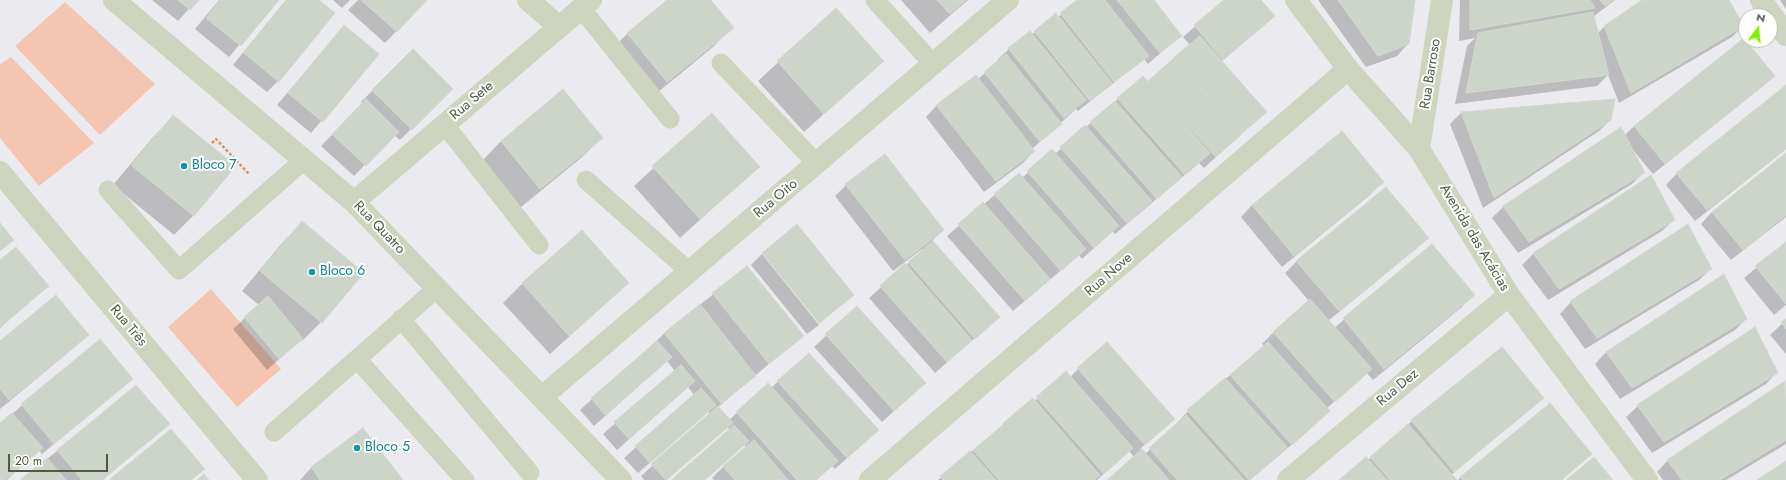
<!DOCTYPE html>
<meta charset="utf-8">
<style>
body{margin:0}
#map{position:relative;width:1786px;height:480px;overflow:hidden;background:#ebebef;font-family:Jost,sans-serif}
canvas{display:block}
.north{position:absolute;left:1738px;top:8px;width:40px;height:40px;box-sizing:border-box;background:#fff;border:1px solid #b9bdb3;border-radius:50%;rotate:15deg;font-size:11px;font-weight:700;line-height:16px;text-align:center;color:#515b42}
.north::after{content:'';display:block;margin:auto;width:14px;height:18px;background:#7ef102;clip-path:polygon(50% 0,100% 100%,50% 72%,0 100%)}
.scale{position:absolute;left:8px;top:454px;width:100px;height:18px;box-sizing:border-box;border:2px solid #515b42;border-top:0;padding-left:5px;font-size:12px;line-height:14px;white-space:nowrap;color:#515b42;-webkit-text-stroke:3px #fff;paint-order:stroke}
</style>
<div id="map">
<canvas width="1786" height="480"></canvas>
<div class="north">N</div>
<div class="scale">20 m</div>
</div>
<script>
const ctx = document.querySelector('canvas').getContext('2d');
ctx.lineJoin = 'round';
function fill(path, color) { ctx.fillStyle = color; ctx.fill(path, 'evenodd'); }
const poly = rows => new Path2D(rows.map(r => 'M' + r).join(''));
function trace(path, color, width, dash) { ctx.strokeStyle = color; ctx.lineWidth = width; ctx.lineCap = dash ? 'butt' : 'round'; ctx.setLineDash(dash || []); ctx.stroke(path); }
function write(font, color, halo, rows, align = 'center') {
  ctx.font = font + ' Jost,sans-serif'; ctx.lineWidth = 4; ctx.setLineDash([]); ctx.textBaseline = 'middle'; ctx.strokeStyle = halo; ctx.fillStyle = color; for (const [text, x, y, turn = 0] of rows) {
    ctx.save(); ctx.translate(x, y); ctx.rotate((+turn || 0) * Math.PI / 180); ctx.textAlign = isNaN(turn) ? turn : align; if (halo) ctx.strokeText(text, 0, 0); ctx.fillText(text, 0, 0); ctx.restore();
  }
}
const green = poly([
 [65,2,155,84,100,135,15,46],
 [11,57,94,143,39,186,0,138,0,64],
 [211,289,281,369,237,407,168,327]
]);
const shadow = poly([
 [152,0,197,0,178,21],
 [219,0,277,0,229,57,195,29],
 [286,0,317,0,278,81,267,92,233,65],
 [333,0,350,0,342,8],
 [358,0,426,0,385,43,348,10],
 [669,0,709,0,732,27,713,47,647,101,608,53,627,34],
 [901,0,968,0,930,33],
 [1078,0,1153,0,1181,35,1148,64,1144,59,1078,111,1076,109,1032,149,1034,151,1023,163,984,192,926,117,937,105,978,79,998,62,997,60,1009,49,1030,32,1032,34,1058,17],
 [1225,0,1260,0,1274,16,1221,62,1265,112,1204,168,1199,163,1115,234,1113,231,1082,259,1079,255,1013,311,947,236,1019,174,1022,178,1052,151,1055,154,1143,77,1148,83,1190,45,1183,37],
 [1318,0,1414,0,1408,44,1397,56,1366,67],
 [1460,0,1615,0,1593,17,1597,34,1604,27,1644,0,1728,0,1743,26,1732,37,1619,103,1608,75,1597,86,1455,104,1467,46,1475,38,1459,41],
 [1780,0,1786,0,1786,9],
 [836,9,882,61,804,132,758,81],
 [344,26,378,54,311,133,277,105],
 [413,50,452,89,400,140,394,135,354,176,321,146,363,103,361,102],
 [1773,76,1762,87,1653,174,1633,150,1644,172,1632,184,1518,253,1492,218,1504,206,1624,136,1634,126],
 [1786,86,1786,149,1695,221,1666,185,1677,173],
 [563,91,602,138,582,157,520,208,482,161,501,141],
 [1461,113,1610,120,1599,131,1483,208,1450,124],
 [712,115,758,167,680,238,634,186],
 [173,117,234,166,193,216,174,235,113,185,154,136],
 [1786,154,1786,217,1731,260,1701,224,1712,212],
 [1382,182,1371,194,1282,267,1241,217,1252,205],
 [846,185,943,230,932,241,999,317,935,373,869,298,923,250,922,249,893,271,835,196],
 [1674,220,1662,231,1548,300,1522,265,1534,253],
 [302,223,321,322,302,341,301,340,267,370,233,329,259,305,242,291,283,242],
 [1427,238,1416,249,1328,321,1334,328,1432,246,1473,295,1462,307,1373,380,1367,373,1326,409,1328,411,1317,423,1250,480,1108,480,1134,457,1129,451,1097,480,938,480,1033,399,1034,401,1070,377,1078,369,1173,419,1140,449,1145,454,1178,424,1177,423,1188,411,1264,346,1262,344,1273,333,1309,301,1285,273,1297,261],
 [1786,243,1786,305,1774,315,1744,278],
 [764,253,853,295,820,323],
 [762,254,819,325,807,334,751,265],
 [0,261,48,286,0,328],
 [747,267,802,336,718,407,729,420,768,385,771,388,809,354,866,441,835,469,832,466,816,480,714,480,712,478,723,467,746,447,744,445,705,480,672,480,730,430,727,427,667,480,644,480,641,476,710,414,708,412,638,473,624,458,694,395,688,387,617,450,603,434,675,371,667,361,594,426,580,410,665,333],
 [1711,269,1699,280,1585,349,1560,314,1571,302],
 [1723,275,1746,319,1735,330,1620,399,1595,364,1606,352],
 [523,283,628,283,550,354,503,303],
 [857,307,925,383,882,422,814,347],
 [1786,320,1786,354,1770,335],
 [87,335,76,346,0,409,0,342],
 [100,340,132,379,42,454,39,450,7,480,0,480,0,424],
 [1777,372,1766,384,1652,453,1626,417,1638,406],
 [1785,383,1786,444,1726,480,1663,480,1657,472,1668,460],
 [1543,398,1451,475,1455,480,1341,480,1368,460,1412,421],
 [168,424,103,480,22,480,58,450],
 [363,430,401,480,300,480,311,468],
 [1591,454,1562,480,1458,480,1461,477]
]);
const building = poly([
 [178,0,199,0,190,10,178,0],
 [220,0,279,0,241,46,206,18,220,0],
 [287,0,319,0,335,13,279,82,244,53,287,0],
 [361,0,427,0,397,32,361,0],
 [667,0,711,0,734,28,667,82,627,33,667,0],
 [937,0,966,0,950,14,937,0],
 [1077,0,1105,0,1149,56,1114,82,1060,13,1077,0],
 [1117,0,1154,0,1182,36,1160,53,1117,0],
 [1224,0,1261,0,1275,16,1223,60,1194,25,1224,0],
 [1338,0,1415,0,1409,44,1378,56,1338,0],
 [1470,0,1590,0,1595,8,1470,30,1470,0],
 [1600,0,1613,0,1605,6,1600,0],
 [1642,0,1729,0,1744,26,1631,93,1604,26,1642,0],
 [836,8,884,61,824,114,777,61,836,8],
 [1593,12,1609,75,1466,93,1478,33,1593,12],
 [1056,13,1112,83,1090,101,1034,31,1056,13],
 [344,25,379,54,323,122,288,93,344,25],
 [1030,31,1086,100,1064,118,1008,48,1030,31],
 [1200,36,1267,112,1241,134,1174,57,1200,36],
 [1744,38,1775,76,1665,164,1634,126,1744,38],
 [413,49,453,89,412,130,372,90,413,49],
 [1006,54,1062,124,1040,142,984,72,1006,54],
 [1174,58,1241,135,1216,157,1148,81,1174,58],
 [976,75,1035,151,996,181,936,105,976,75],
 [1143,76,1210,153,1185,175,1117,98,1143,76],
 [1786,85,1786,148,1707,210,1676,173,1786,85],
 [563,89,603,138,540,189,501,141,563,89],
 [366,99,399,132,366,166,332,134,366,99],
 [1615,99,1611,120,1494,198,1461,112,1615,99],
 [1115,101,1182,177,1157,199,1090,122,1115,101],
 [712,113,760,167,700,219,652,166,712,113],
 [173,115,236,166,194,216,131,165,173,115],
 [1085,125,1152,201,1127,223,1060,147,1085,125],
 [1621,127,1645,173,1529,242,1503,206,1621,127],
 [1342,131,1384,182,1294,256,1252,205,1342,131],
 [1052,149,1119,226,1094,248,1027,171,1052,149],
 [1786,153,1786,215,1743,250,1712,212,1786,153],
 [885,154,944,230,905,260,845,184,885,154],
 [1019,173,1086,249,1061,271,994,194,1019,173],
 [1651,175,1675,220,1559,289,1533,253,1651,175],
 [1386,187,1429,238,1339,311,1296,261,1386,187],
 [983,202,1050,279,1025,301,958,224,983,202],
 [302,221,364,273,322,323,260,271,302,221],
 [0,223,14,240,0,251,0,223],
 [797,224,854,295,819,323,762,253,797,224],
 [1688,224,1712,269,1597,338,1570,301,1688,224],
 [582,230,629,283,569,336,522,283,582,230],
 [933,241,1000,317,975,339,908,262,933,241],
 [1786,242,1786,304,1755,266,1786,242],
 [1432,244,1475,295,1384,369,1343,318,1432,244],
 [16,247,49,286,0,327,0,260,16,247],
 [905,263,972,340,947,362,880,286,905,263],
 [747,266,804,336,769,364,712,293,747,266],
 [1724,274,1747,319,1632,388,1606,352,1724,274],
 [56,295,89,335,9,400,0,389,0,341,56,295],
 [268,296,303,339,279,359,244,317,268,296],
 [1310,299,1372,369,1335,402,1273,332,1310,299],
 [700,304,756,376,721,403,664,333,700,304],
 [857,306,926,383,894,411,825,334,857,306],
 [1786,319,1786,329,1781,322,1786,319],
 [1755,327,1778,373,1664,442,1637,405,1755,327],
 [100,339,133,379,54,444,21,404,100,339],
 [657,341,672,357,605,415,591,398,657,341],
 [1107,342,1175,419,1145,445,1077,368,1107,342],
 [1268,342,1330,411,1292,445,1230,375,1268,342],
 [1502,347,1544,398,1454,472,1411,420,1502,347],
 [809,353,879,430,847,458,777,381,809,353],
 [681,365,695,381,629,439,614,422,681,365],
 [1066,371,1133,448,1104,474,1036,397,1066,371],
 [1225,378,1287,447,1249,480,1187,410,1225,378],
 [1785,381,1786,440,1720,480,1682,480,1667,460,1785,381],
 [768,383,838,461,816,480,797,480,736,412,768,383],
 [136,385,170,424,102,480,82,480,57,450,136,385],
 [701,388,716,405,650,463,635,446,701,388],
 [1033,398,1100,475,1094,480,1052,480,1003,423,1033,398],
 [1550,403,1592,454,1561,480,1463,480,1460,477,1550,403],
 [718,406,733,423,666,480,651,464,718,406],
 [12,413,43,448,5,480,0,480,0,423,12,413],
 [1186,415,1244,480,1177,480,1149,448,1186,415],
 [1408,424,1457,480,1390,480,1370,457,1408,424],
 [734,425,749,441,705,480,671,480,734,425],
 [1003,425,1051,480,999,480,973,450,1003,425],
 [363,428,403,480,320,480,311,467,363,428],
 [171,429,205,469,191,480,109,480,171,429],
 [754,440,788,480,735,480,723,466,754,440],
 [1142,449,1169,480,1107,480,1142,449],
 [970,451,996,480,943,480,940,476,970,451],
 [1366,457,1387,480,1339,480,1366,457],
 [1594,457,1613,480,1566,480,1594,457],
 [47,458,66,480,20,480,47,458],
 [1786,461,1786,480,1757,480,1786,461],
 [204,474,209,480,197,480,204,474]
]);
const path = poly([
 [212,143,216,139,249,174]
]);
const service = poly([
 [875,0,934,65],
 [581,8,670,119],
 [721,63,817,164],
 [445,125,539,245],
 [586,180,690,272],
 [108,190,179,270,304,160],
 [437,288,357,359,465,480],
 [401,319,530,473],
 [274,432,357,359]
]);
const minor = poly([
 [114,0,354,202,621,480],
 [528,0,559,27],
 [1296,0,1348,69,1419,149,1509,295,1647,480],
 [1761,0,1786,35],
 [1419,149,1442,0],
 [0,172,257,480],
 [354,202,591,0],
 [542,397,1008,0],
 [870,480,1348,69],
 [1288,480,1509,295]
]);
const markers = [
 [184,166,4,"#0f9aa8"],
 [312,272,4,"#0f9aa8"],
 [357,448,4,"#0f9aa8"]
];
const streetNames = [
 ["Rua Barroso",1431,74,-81],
 ["Rua Sete",472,101,-40],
 ["Rua Oito",776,199,-40],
 ["Rua Quatro",379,228,46],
 ["Avenida das Acácias",1474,238,59],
 ["Rua Nove",1109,275,-41],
 ["Rua Três",128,326,50],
 ["Rua Dez",1398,388,-40]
];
const cultureNames = [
 ["Bloco 7",192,166],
 ["Bloco 6",320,272],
 ["Bloco 5",365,448]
];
fill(green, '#f4c6b2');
fill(shadow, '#0003');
fill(building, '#cdd4c9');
trace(building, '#d2d8ce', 1);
trace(path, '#d59566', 2.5, [3, 2]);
trace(service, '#cdd5bf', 19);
trace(minor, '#cdd5bf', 22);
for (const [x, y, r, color] of markers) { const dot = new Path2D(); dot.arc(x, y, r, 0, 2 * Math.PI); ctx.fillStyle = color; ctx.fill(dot); trace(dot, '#fff', 1.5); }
write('14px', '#515b42', '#fff', streetNames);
write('14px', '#0d838f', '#fff', cultureNames, 'left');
</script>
